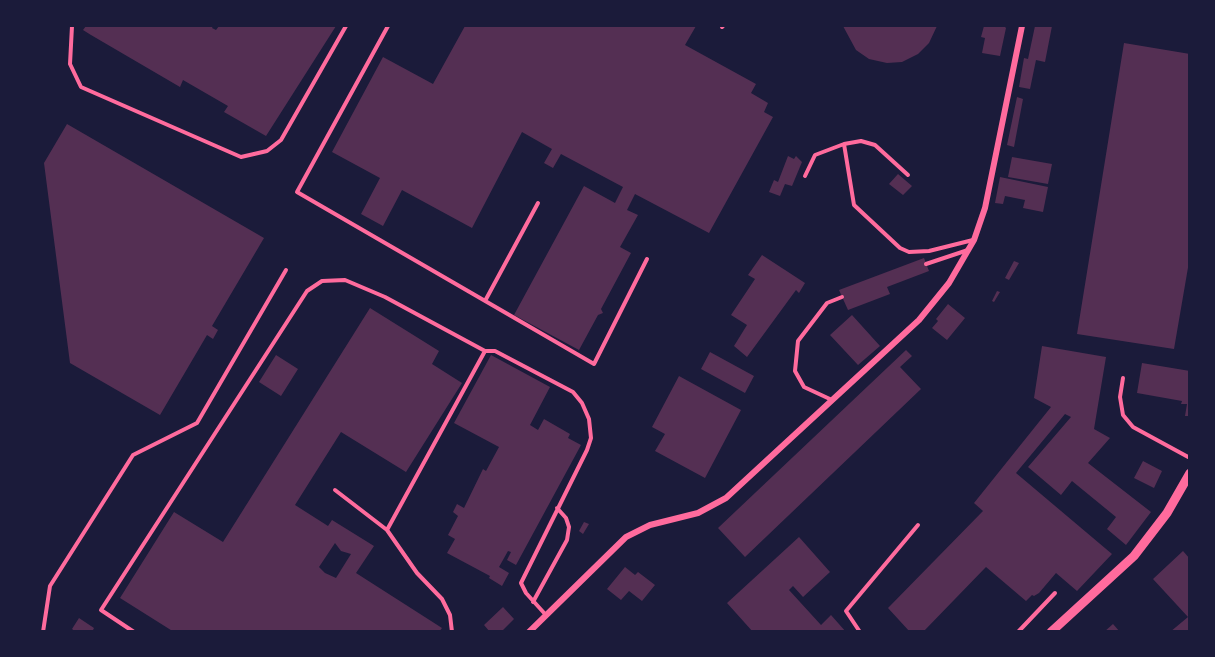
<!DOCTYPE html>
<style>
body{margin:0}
#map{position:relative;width:1215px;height:657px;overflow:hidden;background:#1b1b3a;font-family:"Playfair Display",serif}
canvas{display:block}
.frame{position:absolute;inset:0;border:27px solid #1b1b3a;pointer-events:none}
</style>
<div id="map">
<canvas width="1215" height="657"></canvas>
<div class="frame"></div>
</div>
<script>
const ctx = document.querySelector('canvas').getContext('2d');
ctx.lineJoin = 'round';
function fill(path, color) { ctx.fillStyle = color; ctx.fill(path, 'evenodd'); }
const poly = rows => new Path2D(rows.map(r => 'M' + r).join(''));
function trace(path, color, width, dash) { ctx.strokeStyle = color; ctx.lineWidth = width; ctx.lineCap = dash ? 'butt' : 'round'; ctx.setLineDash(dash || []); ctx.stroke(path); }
const building = poly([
 [86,26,213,26,212,28,216,30,219,26,336,26,266,136,224,112,228,106,183,80,180,87,91,35,83,30],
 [465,26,696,26,685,45,756,84,751,93,768,103,764,112,773,117,709,233,635,194,627,210,638,215,620,247,631,253,601,309,603,313,598,315,579,350,514,315,584,186,615,203,623,187,561,154,553,168,544,163,552,149,522,132,472,228,402,190,383,226,361,214,380,178,332,152,383,57,433,84],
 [843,26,937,26,929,43,918,54,902,62,887,63,869,59,856,50],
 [984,26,1004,26,1006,28,1000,56,982,53,985,38,981,37],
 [1035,26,1052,26,1045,62,1036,60,1030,89,1019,87,1024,58,1028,59],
 [1124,43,1190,54,1190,256,1174,349,1077,334],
 [1017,97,1023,99,1014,147,1007,145],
 [67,124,264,238,212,326,218,330,213,339,207,335,160,415,70,363,44,163],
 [788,156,794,159,796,156,802,162,792,186,785,184,780,196,769,192,774,180,778,182],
 [1012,157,1052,164,1048,184,1008,177],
 [898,174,912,186,903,195,889,184],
 [1000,177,1048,187,1043,212,1023,208,1025,200,1005,196,1003,204,995,203],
 [762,255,805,283,799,293,796,290,747,357,734,346,747,325,731,315,755,279,748,275],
 [924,258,929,271,887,287,890,294,848,310,839,290],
 [1014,261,1019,263,1009,280,1005,278],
 [997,291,1000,292,994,302,992,301],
 [948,304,965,318,947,340,932,328,938,321,936,319],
 [370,308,439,351,432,364,462,383,406,472,341,432,295,505,328,526,332,520,374,546,356,573,442,628,439,632,174,632,120,598,174,512,223,542],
 [335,543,341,551,351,554,336,578,325,573,319,567],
 [852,315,880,346,858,365,830,335],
 [1042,346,1106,357,1094,429,1110,438,1088,463,1151,512,1126,545,1107,529,1116,517,1072,481,1061,495,1028,467,1071,417,1065,414,1016,473,1112,554,1077,591,1056,573,1039,593,1034,596,1032,595,1026,601,986,567,923,632,910,632,888,608,983,511,974,503,1051,407,1034,398],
 [906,350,912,356,900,367,921,389,745,557,718,528],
 [710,352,754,376,745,393,701,369],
 [276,355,298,369,281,396,259,382],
 [491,355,550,387,530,425,538,430,544,419,570,434,568,438,581,445,516,565,507,560,511,552,508,551,499,567,509,573,502,586,489,578,490,576,447,553,455,539,448,535,458,516,453,512,457,504,464,508,483,469,486,471,499,447,454,423],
 [1142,363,1190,371,1190,416,1185,416,1187,404,1181,404,1182,401,1137,393],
 [679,376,741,410,705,478,655,451,665,434,652,427],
 [1143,461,1162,471,1154,488,1134,478],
 [584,522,589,524,583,534,579,531],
 [799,537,830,572,803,597,793,586,789,590,821,625,831,615,846,632,753,632,727,603],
 [1183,551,1190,559,1190,632,1170,632,1188,617,1153,579],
 [625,567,635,575,638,572,655,585,642,601,629,591,621,600,607,589],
 [503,607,514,619,501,632,490,632,484,625],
 [79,618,94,628,92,632,76,632,72,629],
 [1113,624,1120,632,1104,632]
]);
const service = poly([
 [72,26,70,64,81,87,241,157,267,151,281,140,346,26],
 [388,26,297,192,594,364,647,259],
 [722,27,723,26],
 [844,144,861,141,875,145,908,175],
 [805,176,815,155,844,144,854,205,900,248,909,252,929,251,973,240],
 [926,264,968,250],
 [485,301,538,203],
 [1123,378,1120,397,1123,415,1133,427,1190,458],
 [832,400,804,387,795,371,798,341,827,303,842,297],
 [335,490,387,530],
 [533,602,567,540,569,527,566,518,557,508],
 [43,632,50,586,133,455,197,423,286,270],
 [134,632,101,610,307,291,322,281,345,280,385,297,485,351,495,351,573,392,582,403,589,419,591,438,587,450,521,583,526,593,545,614],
 [452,632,450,615,442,599,417,573,387,530,485,351],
 [860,632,846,611,918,525],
 [1018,632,1055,593]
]);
const minor = poly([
 [529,632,626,537,650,525,698,513,726,498,919,320,949,283,974,240,985,208,1022,26]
]);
const tertiary = poly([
 [1051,632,1134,556,1167,513,1190,473]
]);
fill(building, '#542f53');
trace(service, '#ff6b9d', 4);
trace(minor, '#ff6b9d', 6);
trace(tertiary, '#ff6b9d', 9);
</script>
